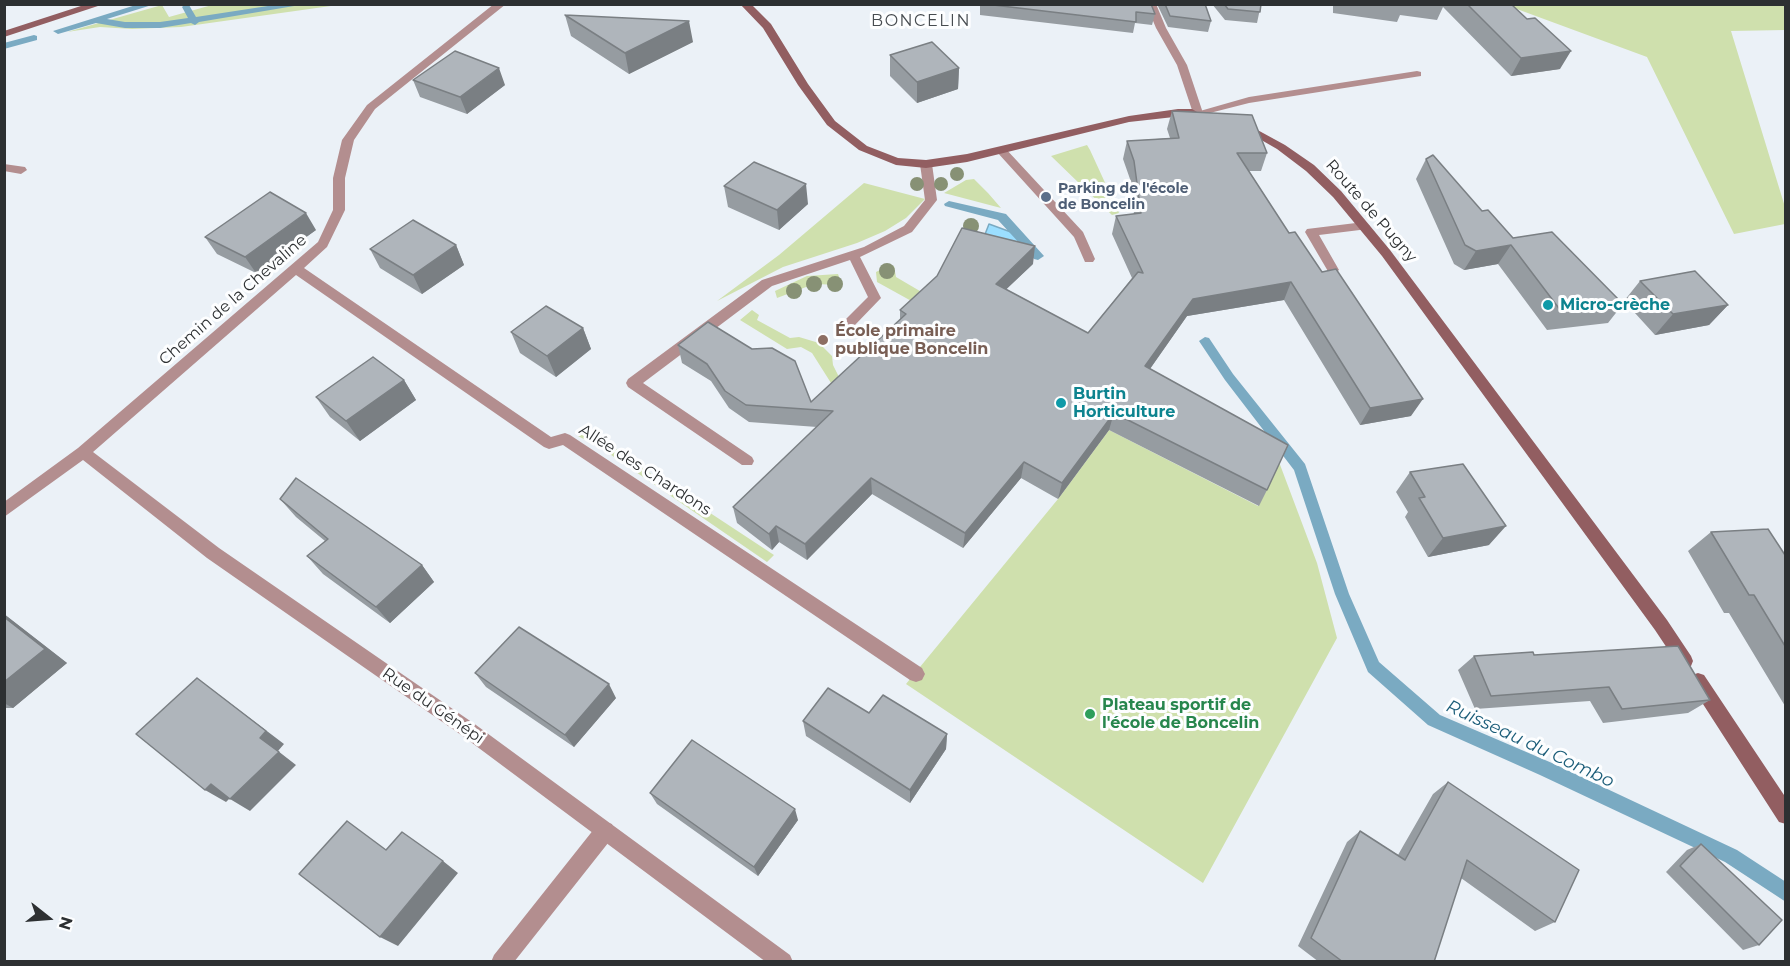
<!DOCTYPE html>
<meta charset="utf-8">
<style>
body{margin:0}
#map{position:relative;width:1790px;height:966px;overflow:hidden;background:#ebf1f7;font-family:Montserrat,sans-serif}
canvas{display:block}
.frame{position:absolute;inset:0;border:6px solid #2d3032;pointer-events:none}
.north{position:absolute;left:18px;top:888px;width:60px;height:60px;-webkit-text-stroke:4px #fdfeff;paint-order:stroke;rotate:107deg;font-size:16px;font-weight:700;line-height:24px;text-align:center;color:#2d3032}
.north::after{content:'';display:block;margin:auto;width:21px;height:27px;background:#2d3032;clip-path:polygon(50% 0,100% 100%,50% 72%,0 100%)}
</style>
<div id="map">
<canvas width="1790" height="966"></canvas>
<div class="frame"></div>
<div class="north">N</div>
</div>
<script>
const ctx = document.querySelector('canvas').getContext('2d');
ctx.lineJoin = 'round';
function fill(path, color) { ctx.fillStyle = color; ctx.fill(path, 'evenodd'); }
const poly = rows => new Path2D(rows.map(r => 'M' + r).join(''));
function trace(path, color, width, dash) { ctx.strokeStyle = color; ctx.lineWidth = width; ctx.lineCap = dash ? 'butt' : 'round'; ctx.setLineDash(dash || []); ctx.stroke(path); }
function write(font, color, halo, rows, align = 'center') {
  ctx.font = font + ' Montserrat,sans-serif'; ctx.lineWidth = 6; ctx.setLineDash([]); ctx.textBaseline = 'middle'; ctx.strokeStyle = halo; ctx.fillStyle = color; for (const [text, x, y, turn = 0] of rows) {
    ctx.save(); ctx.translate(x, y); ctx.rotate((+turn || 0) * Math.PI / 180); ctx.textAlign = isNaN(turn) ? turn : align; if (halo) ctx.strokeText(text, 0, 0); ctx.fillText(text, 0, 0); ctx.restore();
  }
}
const green = poly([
 [162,5,169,17,212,5,338,5,181,27,132,29,100,27,67,32],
 [1506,5,1785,5,1785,30,1731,31,1785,207,1785,224,1734,234,1647,57],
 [1087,145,1090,150,1119,213,1112,215,1051,156],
 [974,179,988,193,1001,208,944,193,966,180],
 [864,183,925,199,906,218,885,231,857,243,783,267,717,301,779,255],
 [888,266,894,266,896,277,925,294,915,303,877,282,876,272],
 [838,274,842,285,814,284,777,298,775,291,807,276],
 [752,310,759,315,757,320,790,338,799,337,819,343,832,356,833,365,839,377,831,383,812,353,801,347,787,349,740,320],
 [587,428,654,476,774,555,767,562,601,448,578,436],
 [1109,430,1258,506,1279,462,1317,563,1337,638,1203,883,906,684,1058,499]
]);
const water = poly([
 [989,224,1019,235,1033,250,982,242,989,224]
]);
const stream = poly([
 [139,4,155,4,107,19,125,22,160,22,188,18,182,7,185,4,189,5,196,17,281,4,306,4,199,22,195,25,191,23,160,28,125,28,96,23,58,34,53,31,139,4],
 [34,35,37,36,37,40,4,49,4,43,34,35],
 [949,201,1006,214,1044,256,1038,260,1034,259,998,220,945,206,944,204,949,201],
 [1205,337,1209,338,1233,374,1305,464,1349,594,1379,662,1440,715,1552,763,1737,850,1786,882,1786,902,1725,862,1540,775,1428,725,1368,672,1335,594,1294,470,1225,380,1199,341,1205,337]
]);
const lane = poly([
 [1417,71,1421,72,1421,76,1249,103,1198,116,1193,113,1249,97,1417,71],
 [1001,147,1005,148,1083,232,1095,259,1093,262,1085,262,1074,237,997,152,997,148,1001,147],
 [926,160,932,164,937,200,912,232,860,257,881,298,854,326,844,326,842,323,868,297,850,260,772,286,643,383,752,457,754,461,752,465,742,465,628,387,626,383,628,379,762,280,864,247,904,226,925,200,920,164,926,160],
 [4,164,25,167,27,170,21,174,4,171,4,164],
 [1364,222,1370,226,1368,229,1319,235,1339,270,1333,274,1329,273,1305,232,1307,229,1364,222],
 [605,822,612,824,614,831,612,838,514,962,491,962,494,955,598,824,605,822]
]);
const street = poly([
 [494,4,506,4,375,109,354,140,345,178,345,210,327,247,304,268,551,437,565,433,570,435,922,668,925,674,922,680,916,682,910,680,563,445,549,449,544,447,296,275,93,452,219,548,476,725,790,955,793,962,766,962,464,737,207,558,83,460,4,517,4,502,78,448,318,242,333,210,333,178,342,140,367,105,494,4],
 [1146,4,1156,4,1166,28,1187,65,1203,113,1202,115,1198,116,1193,113,1177,65,1156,28,1146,4]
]);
const secondary = poly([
 [87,4,104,4,4,37,4,31,87,4],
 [740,4,751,4,771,24,808,84,835,121,867,146,898,158,926,160,967,154,1129,116,1178,109,1192,109,1197,112,1192,115,1129,122,967,162,926,168,896,165,859,150,827,125,798,85,763,28,740,4],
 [1241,121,1285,145,1314,165,1341,191,1390,250,1667,620,1691,656,1693,661,1691,666,1685,669,1679,666,1655,630,1382,256,1333,197,1306,171,1277,149,1237,126,1235,124,1241,121],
 [1698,673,1704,675,1786,798,1786,824,1779,822,1692,687,1689,681,1692,675,1698,673]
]);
const trees = [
 [957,174,7],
 [917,184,7],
 [941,184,7],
 [971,226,8],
 [887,271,8],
 [814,284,8],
 [835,284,8],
 [794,291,8]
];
const wall = poly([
 [980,4,1151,4,1155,14,1152,25,1135,23,1133,33,980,15],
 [1157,4,1205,4,1211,21,1208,32,1168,27],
 [1212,4,1261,4,1257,23,1225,20],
 [1333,4,1511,4,1560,69,1511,76,1443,7,1437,20,1400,15,1397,22,1333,13],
 [565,15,693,42,629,74,571,36],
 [890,55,959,68,958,89,917,103,890,76],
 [413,80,505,85,467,114,420,97],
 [1172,111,1267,153,1261,171,1249,171,1289,233,1411,416,1360,425,1284,300,1187,316,1150,369,1267,490,1259,506,1109,430,1058,499,1021,478,963,548,872,494,807,560,779,542,772,550,737,523,733,507,817,427,749,422,729,408,711,381,682,363,678,345,811,402,900,320,900,310,1033,264,1006,289,1088,333,1132,278,1112,234,1116,216,1134,214,1130,179,1123,159,1127,141,1170,138,1167,129],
 [1426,159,1482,211,1513,238,1623,304,1608,323,1547,330,1498,264,1464,270,1454,264,1416,179],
 [724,186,808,204,779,230,728,207],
 [316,230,256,273,217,254,205,237],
 [456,245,464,265,422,294,380,268,370,249],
 [1640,281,1728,305,1709,325,1655,335,1624,301],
 [583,328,591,349,556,377,520,353,511,332],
 [404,380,416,400,360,441,330,417,316,397],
 [1410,472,1489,545,1428,557,1405,517,1408,512,1396,492],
 [280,499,422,565,434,582,390,623,323,574,307,556,325,541,296,517],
 [1711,532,1785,555,1785,706,1729,613,1724,613,1688,551],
 [4,614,67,663,13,708,4,708],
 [1534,655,1710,700,1688,713,1603,723,1590,701,1475,709,1458,670,1474,656],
 [475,673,616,698,574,747,486,687],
 [803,721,947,734,946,749,910,803,806,736],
 [1448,782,1555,922,1535,931,1461,878,1434,962,1319,962,1298,946,1347,842,1360,831,1398,855,1433,794],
 [650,793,798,820,758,876,657,804],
 [1701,844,1759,945,1743,950,1666,872,1687,850]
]);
const shadedWall = poly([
 [689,21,693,42,629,74,625,53],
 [1571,51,1560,69,1511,76,1521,58],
 [499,68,505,85,467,114,460,97],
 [959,68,958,89,917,103,917,82],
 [806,184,808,204,779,230,777,210],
 [306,213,316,230,256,273,245,257],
 [456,245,464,265,422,294,413,275],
 [1511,245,1498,264,1464,270,1476,251],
 [1035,246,1033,264,994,301,996,284],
 [1291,282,1284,300,1187,316,1140,383,1145,366,1193,299],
 [1728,305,1709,325,1655,335,1673,314],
 [583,328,591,349,556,377,547,356],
 [404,380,416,400,360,441,346,421],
 [1423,399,1411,416,1360,425,1370,408],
 [1114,413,1109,430,1058,499,1062,483],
 [1024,462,1021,478,963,548,965,533],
 [871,478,872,494,807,560,805,544],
 [776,526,779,542,772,550,769,534],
 [1506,526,1489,545,1428,557,1443,538],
 [422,565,434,582,390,623,376,607],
 [4,614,67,663,13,708,4,703],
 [197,678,284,744,278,751,296,765,250,811,230,799],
 [609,684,616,698,574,747,565,735],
 [947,734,946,749,910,803,910,790],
 [211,784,232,796,226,802,205,790],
 [795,809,798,820,758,876,754,867],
 [443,861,458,873,398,946,380,937]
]);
const building = poly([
 [985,4,1151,4,1155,14,1136,12,1136,22,985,4],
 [1165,4,1205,4,1211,21,1170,16,1165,4],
 [1224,4,1261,4,1260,12,1228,9,1224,4],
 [1467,4,1511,4,1527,19,1535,18,1571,51,1521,58,1467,4],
 [565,15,689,21,625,53,565,15],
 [932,42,959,68,917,82,890,55,932,42],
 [455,51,499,68,460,97,413,80,455,51],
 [1172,111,1252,115,1267,153,1237,153,1289,233,1295,232,1322,272,1336,269,1423,399,1370,408,1291,282,1193,299,1145,366,1288,445,1267,490,1114,413,1062,483,1024,462,965,533,871,478,805,544,776,526,769,534,733,507,833,411,746,405,725,391,707,364,678,345,708,322,752,349,772,348,795,361,811,402,906,314,900,310,937,276,962,228,1035,246,996,284,1088,333,1138,272,1143,273,1116,216,1141,213,1134,161,1127,141,1179,138,1172,111],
 [1433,155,1482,211,1488,210,1513,238,1552,232,1623,304,1561,311,1511,245,1476,251,1465,245,1426,159,1433,155],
 [754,162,806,184,777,210,724,186,754,162],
 [270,192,306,213,245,257,205,237,270,192],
 [413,220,456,245,413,275,370,249,413,220],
 [1695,271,1728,305,1673,314,1640,281,1695,271],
 [546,306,583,328,547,356,511,332,546,306],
 [373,357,404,380,346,421,316,397,373,357],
 [1463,464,1506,526,1443,538,1419,498,1425,497,1410,472,1463,464],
 [296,478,422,565,376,607,307,556,328,539,280,499,296,478],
 [1768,529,1785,555,1785,646,1754,595,1749,595,1711,532,1768,529],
 [4,617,45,649,4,682,4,617],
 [519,627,609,684,565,735,475,673,519,627],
 [1678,646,1710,700,1622,709,1609,687,1491,696,1474,656,1533,652,1534,655,1678,646],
 [197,678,266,731,260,738,279,752,230,799,211,784,205,790,136,734,197,678],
 [828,688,869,713,883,695,947,734,910,790,803,721,828,688],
 [692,740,795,809,754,867,650,793,692,740],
 [1448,782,1579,870,1555,922,1467,860,1434,962,1343,962,1311,938,1360,831,1405,860,1448,782],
 [347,821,386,850,402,832,443,861,380,937,299,874,347,821],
 [1701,844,1782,920,1759,945,1680,866,1701,844]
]);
const markers = [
 [1046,197,6,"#5c6f8a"],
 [1548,305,6,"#0f9aa8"],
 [823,340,6,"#8d6e63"],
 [1061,403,6,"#0f9aa8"],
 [1090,714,6,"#2e9e5b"]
];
const farServicenames = [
 ["Parking de l'école",1058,189],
 ["de Boncelin",1058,205]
];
const farQuarternames = [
 ["BONCELIN",921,21]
];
const streetNames = [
 ["Route de Pugny",1371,211,49],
 ["Chemin de la Chevaline",233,300,-41],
 ["Allée des Chardons",645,470,33],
 ["Rue du Génépi",433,706,35]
];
const cultureNames = [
 ["Micro-crèche",1560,305],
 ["Burtin",1073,394],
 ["Horticulture",1073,412]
];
const educationNames = [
 ["École primaire",835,331],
 ["publique Boncelin",835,349]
];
const leisureNames = [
 ["Plateau sportif de",1102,705],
 ["l'école de Boncelin",1102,723]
];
const waterNames = [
 ["Ruisseau du Combo",1530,744,25]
];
fill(green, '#cfe0ad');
fill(water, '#9bdeff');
trace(water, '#7aaac2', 1.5);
fill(stream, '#7aaac2');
fill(lane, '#b38e8f');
fill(street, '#b38e8f');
fill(secondary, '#925e61');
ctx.fillStyle = '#879175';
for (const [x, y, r] of trees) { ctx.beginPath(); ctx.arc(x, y, r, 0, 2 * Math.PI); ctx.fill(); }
fill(wall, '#969ca1');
fill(shadedWall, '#7a7f83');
fill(building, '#afb5bb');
trace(building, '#7a7f83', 1.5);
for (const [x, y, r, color] of markers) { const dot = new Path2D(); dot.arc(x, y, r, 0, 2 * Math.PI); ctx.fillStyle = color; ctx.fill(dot); trace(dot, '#fdfeff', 2); }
write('bold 14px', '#4e5e75', '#fdfeff', farServicenames, 'left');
ctx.letterSpacing = '1.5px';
write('16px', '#474c50', '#fdfeff', farQuarternames);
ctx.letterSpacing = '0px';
write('16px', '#2d3032', '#fdfeff', streetNames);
write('bold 16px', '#0d838f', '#fdfeff', cultureNames, 'left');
write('bold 16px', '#785e54', '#fdfeff', educationNames, 'left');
write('bold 16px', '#27864d', '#fdfeff', leisureNames, 'left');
write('italic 18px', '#1b5d79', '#fdfeff', waterNames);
</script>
